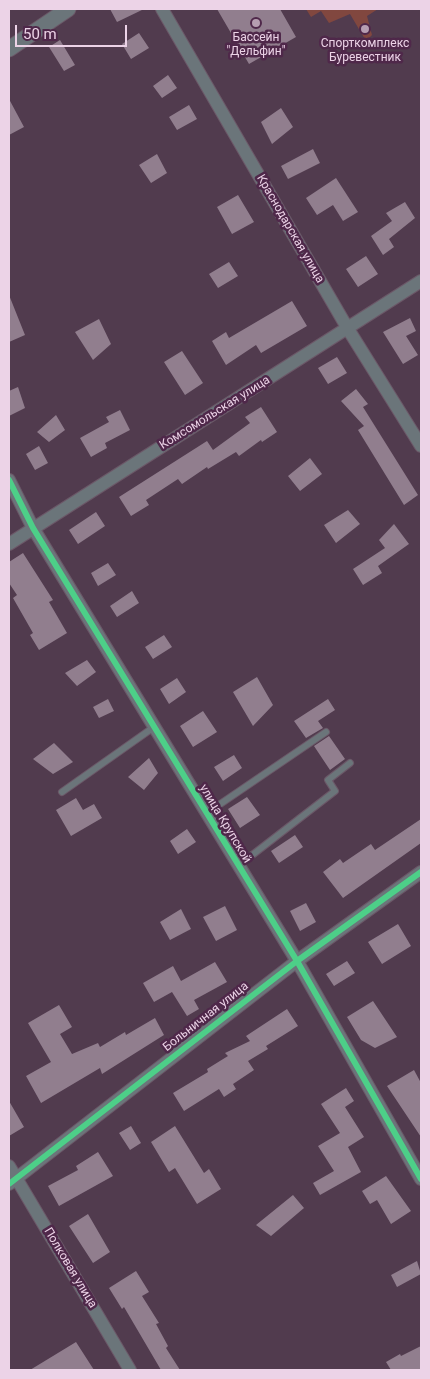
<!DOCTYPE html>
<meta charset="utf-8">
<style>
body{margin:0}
#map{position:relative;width:430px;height:1379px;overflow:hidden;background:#513b4e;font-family:Roboto,sans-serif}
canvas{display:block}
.frame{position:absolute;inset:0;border:10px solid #ecd3e7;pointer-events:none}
.scale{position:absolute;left:15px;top:25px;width:112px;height:22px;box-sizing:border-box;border:2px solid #ecd3e7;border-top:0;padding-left:6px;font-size:15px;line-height:18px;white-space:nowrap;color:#ecd3e7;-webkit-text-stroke:4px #4f284a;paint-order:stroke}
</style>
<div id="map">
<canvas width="430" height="1379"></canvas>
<div class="frame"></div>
<div class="scale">50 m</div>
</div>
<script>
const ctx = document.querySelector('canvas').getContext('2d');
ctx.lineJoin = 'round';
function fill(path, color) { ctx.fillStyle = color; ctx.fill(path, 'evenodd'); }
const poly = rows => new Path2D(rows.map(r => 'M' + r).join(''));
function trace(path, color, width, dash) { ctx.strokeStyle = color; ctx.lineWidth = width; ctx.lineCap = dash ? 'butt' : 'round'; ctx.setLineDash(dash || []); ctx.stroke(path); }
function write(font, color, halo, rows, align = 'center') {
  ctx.font = font + ' Roboto,sans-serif'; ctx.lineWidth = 5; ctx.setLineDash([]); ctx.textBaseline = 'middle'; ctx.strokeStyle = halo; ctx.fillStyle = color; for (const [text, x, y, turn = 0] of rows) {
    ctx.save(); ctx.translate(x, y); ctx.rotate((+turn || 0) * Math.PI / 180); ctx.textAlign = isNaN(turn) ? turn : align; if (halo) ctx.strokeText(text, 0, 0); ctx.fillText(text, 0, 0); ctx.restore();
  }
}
const green = poly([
 [306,9,378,9,367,16,372,35,366,41,350,14,329,23,321,11,311,17]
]);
const building = poly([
 [110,9,144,9,117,22],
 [217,9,280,9,296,37,249,64],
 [139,33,149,48,131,59,122,44],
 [60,40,75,65,64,71,49,47],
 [168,75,177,88,162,98,153,86],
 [9,99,24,127,9,135],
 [189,105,197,119,177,130,169,117],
 [281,108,293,127,272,144,261,122],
 [313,149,320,163,288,179,281,166],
 [157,154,167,173,151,183,139,165],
 [336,178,358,212,343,221,333,205,317,215,306,198],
 [238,195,254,222,232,234,217,207],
 [405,202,415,218,389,239,394,247,383,255,371,236,392,221,386,213],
 [366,256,378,274,358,287,346,269],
 [229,262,238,276,218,288,209,274],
 [9,295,25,335,9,342],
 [292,301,307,326,261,353,256,345,226,365,212,341,226,332,229,338],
 [410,318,416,331,406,336,418,355,403,364,383,332],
 [99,319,111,344,93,360,75,332],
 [182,351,203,383,185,395,164,362],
 [337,357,347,373,328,384,318,368],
 [18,387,25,408,9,416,9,391],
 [356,389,368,404,363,407,418,495,404,505,358,430,364,426,341,401],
 [261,407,277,432,262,442,261,440,239,456,236,452,208,469,207,467,182,484,178,479,146,500,149,505,131,516,119,497,207,441,213,450,250,423,245,417],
 [120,410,130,430,105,443,107,448,91,457,80,438,109,422,106,417],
 [56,415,65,430,49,442,37,432],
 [39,446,48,463,35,470,26,454],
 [310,458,322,474,300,491,288,476],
 [348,510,360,524,336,543,324,525],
 [96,512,105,526,78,544,69,530],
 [394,524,409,544,378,566,382,573,363,585,353,569,385,548,379,540],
 [23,553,53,600,49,602,67,633,39,650,30,635,33,633,13,598,17,595,9,583,9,562],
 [108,563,116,575,98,586,91,573],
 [132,591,139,603,117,617,110,606],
 [164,635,172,647,153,659,145,647],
 [87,660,96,672,77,686,65,673],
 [257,677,273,705,253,726,233,692],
 [177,678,186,692,169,704,160,689],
 [108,699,114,711,99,718,93,707],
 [328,699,335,710,318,721,323,728,306,738,294,721],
 [203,711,217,732,193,747,180,726],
 [329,736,345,759,330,770,314,746],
 [54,743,73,762,53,774,33,759],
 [234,755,242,768,223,781,214,767],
 [149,758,158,773,144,790,128,777],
 [247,797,260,815,240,828,228,809],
 [76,798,83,810,94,804,102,818,71,836,56,810],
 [421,819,421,843,343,898,323,872,340,859,343,863,371,844,375,850],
 [187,829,196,842,178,854,170,841],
 [295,835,303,847,279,863,271,851],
 [306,903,316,922,300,931,290,911],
 [225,906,237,930,216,941,203,917],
 [181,909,191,929,170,940,160,922],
 [398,924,411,946,382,964,368,942],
 [347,961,355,973,334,986,326,974],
 [215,962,227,982,194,1000,199,1009,187,1016,172,992,154,1002,143,983,173,966,181,981],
 [373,1001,397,1037,375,1048,361,1040,347,1017],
 [59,1005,72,1027,60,1034,72,1054,98,1043,100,1047,125,1032,126,1035,155,1018,164,1035,102,1074,100,1068,41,1103,26,1076,51,1062,28,1023],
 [287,1009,298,1026,266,1046,268,1049,248,1061,254,1070,233,1084,236,1089,224,1097,219,1089,184,1111,173,1093,208,1072,207,1069,228,1056,225,1053,250,1041,246,1036],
 [414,1070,421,1083,421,1137,387,1086],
 [346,1088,354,1101,345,1107,364,1137,348,1147,361,1172,320,1195,313,1183,334,1171,318,1146,340,1133,321,1104],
 [9,1101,24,1127,9,1136],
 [131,1126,141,1143,130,1150,119,1133],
 [175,1126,204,1173,209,1169,221,1189,197,1204,175,1168,169,1172,151,1142],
 [98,1152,113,1176,59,1206,48,1186,78,1170,76,1166],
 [386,1176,411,1211,391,1224,377,1200,370,1204,362,1191],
 [293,1195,304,1208,271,1236,256,1225],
 [88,1214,110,1252,93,1263,69,1226],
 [417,1261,421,1274,397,1287,391,1275],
 [136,1271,149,1292,142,1296,159,1323,156,1324,168,1346,166,1348,180,1370,161,1370,124,1307,122,1309,109,1288],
 [76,1342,94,1370,30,1370],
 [421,1346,421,1370,391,1370,386,1362,400,1354,401,1356]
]);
const service = poly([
 [62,792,154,727],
 [207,813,326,732],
 [238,866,335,791,328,780,350,763]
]);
const minor = poly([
 [162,9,348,329,421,446],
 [9,480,33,528,297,961,421,1179],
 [9,544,421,281],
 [9,1166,130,1370],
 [9,1184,297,961,421,872]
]);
const tertiary = poly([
 [9,49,68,9]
]);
const cycleway = poly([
 [9,480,33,528,297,961,421,1179],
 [9,1184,297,961,421,872]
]);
const markers = [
 [256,23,5,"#b69eb1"],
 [365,29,5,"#b69eb1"]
];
const poiNames = [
 ["Бассейн",256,38],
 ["\"Дельфин\"",256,52],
 ["Cпорткомплекс",365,44],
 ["Буревестник",365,58]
];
const streetNames = [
 ["Краснодарская улица",290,229,60],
 ["Комсомольская улица",215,413,-32],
 ["улица Крупской",225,824,59],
 ["Больничная улица",206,1017,-38],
 ["Полковая улица",70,1268,59]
];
fill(green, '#81473f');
fill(building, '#917e8e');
trace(service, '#6b5868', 8);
trace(minor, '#6b5868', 14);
trace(tertiary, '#6b5868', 17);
trace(service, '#6b757a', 6);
trace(minor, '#6b757a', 12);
trace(tertiary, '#6b757a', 15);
trace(cycleway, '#4dcf88', 6);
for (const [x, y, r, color] of markers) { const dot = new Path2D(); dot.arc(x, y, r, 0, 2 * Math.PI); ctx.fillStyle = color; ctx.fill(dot); trace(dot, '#4f284a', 2); }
write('12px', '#ecd3e7', '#4f284a', poiNames);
write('12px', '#ecd3e7', '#4f284a', streetNames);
</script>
